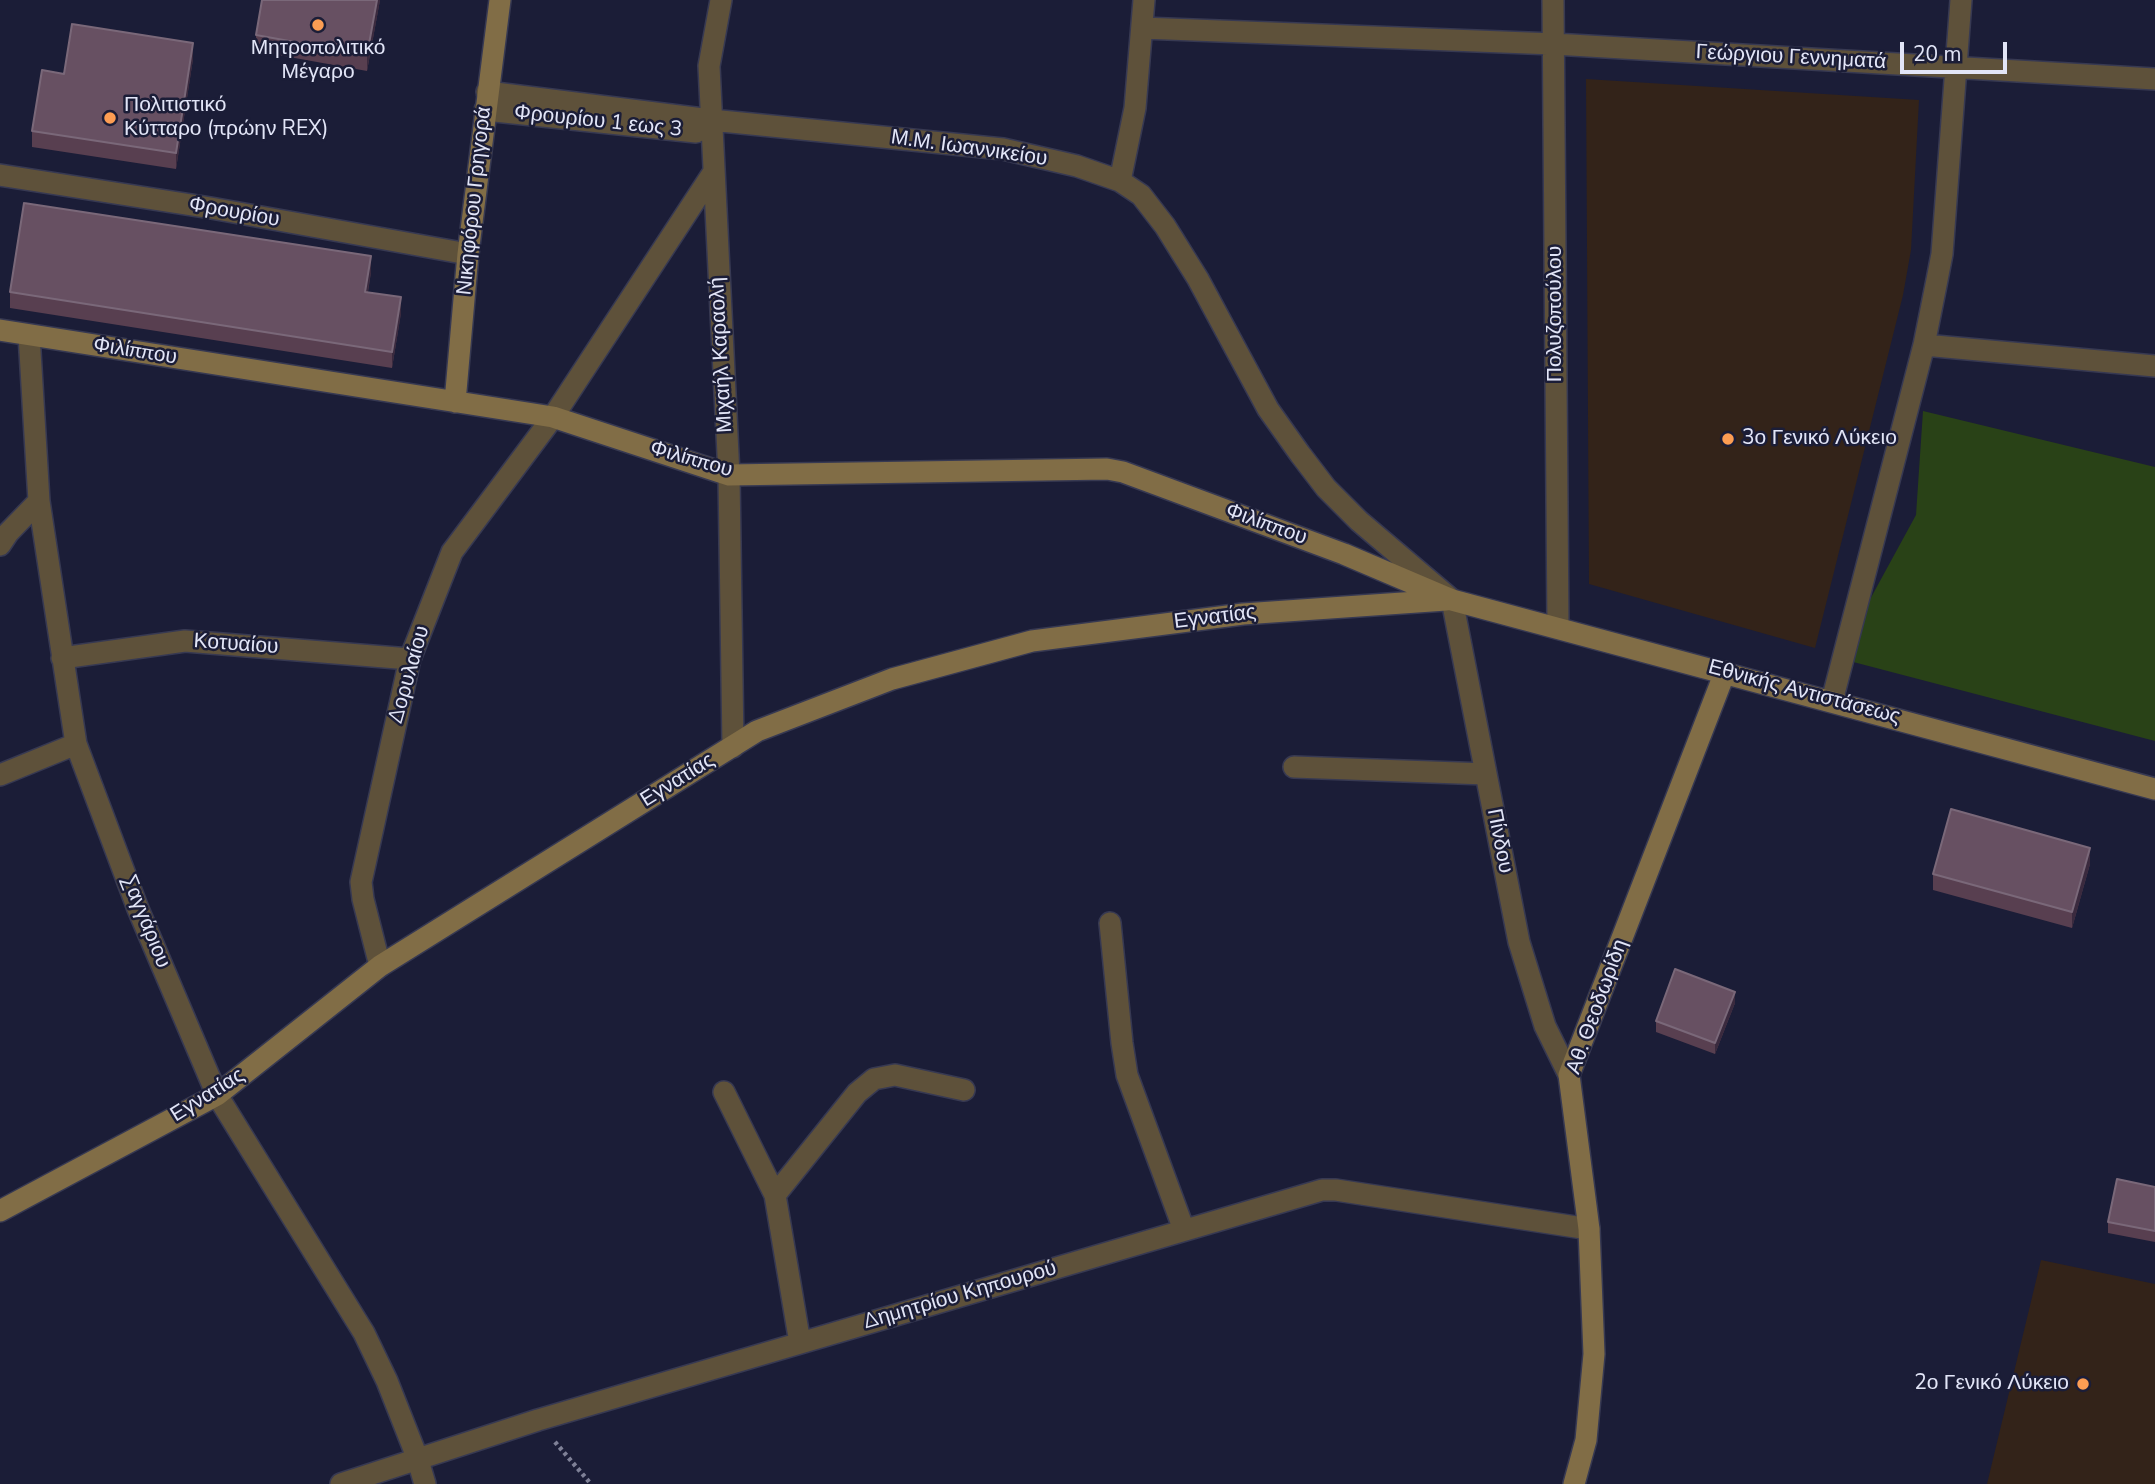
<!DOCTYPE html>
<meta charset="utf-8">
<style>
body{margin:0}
#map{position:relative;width:2155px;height:1484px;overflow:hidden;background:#1b1d37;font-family:"Nunito Sans",sans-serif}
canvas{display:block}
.scale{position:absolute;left:1900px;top:42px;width:107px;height:32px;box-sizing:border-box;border:4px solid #e2e5f7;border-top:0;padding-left:9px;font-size:21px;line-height:24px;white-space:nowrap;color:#e2e5f7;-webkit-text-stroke:5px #1b1d37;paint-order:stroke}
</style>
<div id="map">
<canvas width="2155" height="1484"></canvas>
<div class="scale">20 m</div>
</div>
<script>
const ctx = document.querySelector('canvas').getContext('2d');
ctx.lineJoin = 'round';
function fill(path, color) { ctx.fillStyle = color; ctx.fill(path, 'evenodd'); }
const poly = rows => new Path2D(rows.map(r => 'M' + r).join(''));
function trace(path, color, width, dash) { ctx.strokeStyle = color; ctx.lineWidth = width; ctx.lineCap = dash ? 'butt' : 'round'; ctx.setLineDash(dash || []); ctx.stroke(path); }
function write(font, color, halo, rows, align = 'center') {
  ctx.font = font + ' "Nunito Sans",sans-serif'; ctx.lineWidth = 5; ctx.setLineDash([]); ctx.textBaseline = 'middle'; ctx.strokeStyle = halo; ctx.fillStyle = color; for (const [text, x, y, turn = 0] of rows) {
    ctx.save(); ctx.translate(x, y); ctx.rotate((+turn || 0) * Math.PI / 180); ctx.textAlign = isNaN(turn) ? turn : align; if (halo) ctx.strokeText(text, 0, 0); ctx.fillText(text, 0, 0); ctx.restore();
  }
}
const education = poly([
 [1586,79,1919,100,1911,250,1903,295,1815,648,1589,584],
 [2041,1260,2155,1284,2155,1484,1987,1484]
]);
const green = poly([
 [1923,411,2155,467,2155,741,1838,658,1916,515]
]);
const path = poly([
 [555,1442,591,1484]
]);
const street = poly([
 [721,0,709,66,729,475,733,747],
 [1553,0,1558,627],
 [1142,28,1554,44,2155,79],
 [487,92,711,120,1003,149,1077,166,1120,181,1141,195,1165,226,1198,279,1268,409,1300,454,1326,488,1359,521,1452,600,1519,942,1545,1026,1569,1075],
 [485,110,696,132],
 [0,175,211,208,468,254],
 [1120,181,1135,108,1144,0],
 [29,335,39,501,76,744,138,909,217,1095,364,1333,387,1381,417,1457,425,1484],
 [1924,345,2155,366],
 [0,545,8,533,39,501],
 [62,658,185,641,410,659],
 [1832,701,1924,345,1937,280,1942,254,1961,0],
 [1294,767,1486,774],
 [0,775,76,744],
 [1110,923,1122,1043,1127,1075,1184,1230],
 [380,966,363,899,361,882,410,659,452,552,553,417,713,173],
 [724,1092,775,1195],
 [800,1343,775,1195,857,1093,874,1079,895,1075,964,1090],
 [341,1484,538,1420,1322,1190,1336,1190,1589,1229]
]);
const secondary = poly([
 [0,330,553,417,729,475,1107,469,1123,472,1344,554,1452,600,2155,789],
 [455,402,468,254,500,0],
 [0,1211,217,1095,380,966,757,731,892,679,1032,641,1243,614,1446,600],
 [1574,1484,1586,1440,1594,1354,1589,1229,1569,1075,1725,672]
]);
const wall = poly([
 [380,0,367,71,256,51,256,35],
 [193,59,176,169,32,147,32,131,64,74],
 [371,272,368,292,401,313,392,368,10,308,10,292],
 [2090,864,2072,928,1933,890,1933,874],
 [1735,1003,1715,1054,1656,1032,1656,1021],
 [2155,1187,2155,1242,2108,1233,2108,1222]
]);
const shadedWall = poly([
 [377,0,380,0,367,71,367,55],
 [193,43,193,59,176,169,176,153],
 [371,256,371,272,365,308,365,292],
 [401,297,401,313,392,368,392,352],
 [2090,848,2090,864,2072,928,2072,912],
 [1735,992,1735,1003,1715,1054,1715,1043]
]);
const building = poly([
 [262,0,377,0,367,55,256,35,262,0],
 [72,24,193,43,176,153,32,131,42,70,64,74,72,24],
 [24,203,371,256,365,292,401,297,392,352,10,292,24,203],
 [1951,809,2090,848,2072,912,1933,874,1951,809],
 [1675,969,1735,992,1715,1043,1656,1021,1675,969],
 [2117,1179,2155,1187,2155,1231,2108,1222,2117,1179]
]);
const markers = [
 [318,25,7,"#fc9d53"],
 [110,118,7,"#fc9d53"],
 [1728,439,7,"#fc9d53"],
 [2083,1384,7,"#fc9d53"]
];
const poiNames = [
 ["Μητροπολιτικό",318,49,"center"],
 ["Μέγαρο",318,73,"center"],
 ["Πολιτιστικό",124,106],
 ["Κύτταρο (πρώην REX)",124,130],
 ["3ο Γενικό Λύκειο",1742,439],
 ["2ο Γενικό Λύκειο",2069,1384,"right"]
];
const streetNames = [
 ["Γεώργιου Γεννηματά",1791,58,3],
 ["Φρουρίου 1 εως 3",598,122,6],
 ["Μ.Μ. Ιωαννικείου",969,149,8],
 ["Νικηφόρου Γρηγορά",475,201,-84],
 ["Φρουρίου",234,213,10],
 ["Πολυζοπούλου",1556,314,-90],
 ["Φιλίππου",135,352,9],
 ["Μιχαήλ Καραολή",722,355,-93],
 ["Φιλίππου",691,460,16],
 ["Φιλίππου",1266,525,20],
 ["Εγνατίας",1215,618,-7],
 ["Κοτυαίου",236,645,4],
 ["Δορυλαίου",410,675,-74],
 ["Εθνικής Αντιστάσεως",1804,693,15],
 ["Εγνατίας",678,781,-32],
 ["Πίνδου",1499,841,79],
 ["Σαγγάριου",145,922,68],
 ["Αθ. Θεοδωρίδη",1598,1007,-70],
 ["Εγνατίας",208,1096,-32],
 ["Δημητρίου Κηπουρού",960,1296,-16]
];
fill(education, '#332319');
fill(green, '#294217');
trace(street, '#373952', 24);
trace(secondary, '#373952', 24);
trace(path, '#7f8197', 4.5, [3.5, 3.5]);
trace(street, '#5e513a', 21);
trace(secondary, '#816d46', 21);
fill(wall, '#583f50');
fill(shadedWall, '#3a2a3e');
fill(building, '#675062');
trace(building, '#7a6879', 2);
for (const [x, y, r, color] of markers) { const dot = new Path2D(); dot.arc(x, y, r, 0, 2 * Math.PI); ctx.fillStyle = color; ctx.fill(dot); trace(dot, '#1b1d37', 2.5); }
write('21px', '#e2e5f7', '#1b1d37', poiNames, 'left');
write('21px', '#e2e5f7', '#1b1d37', streetNames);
</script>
